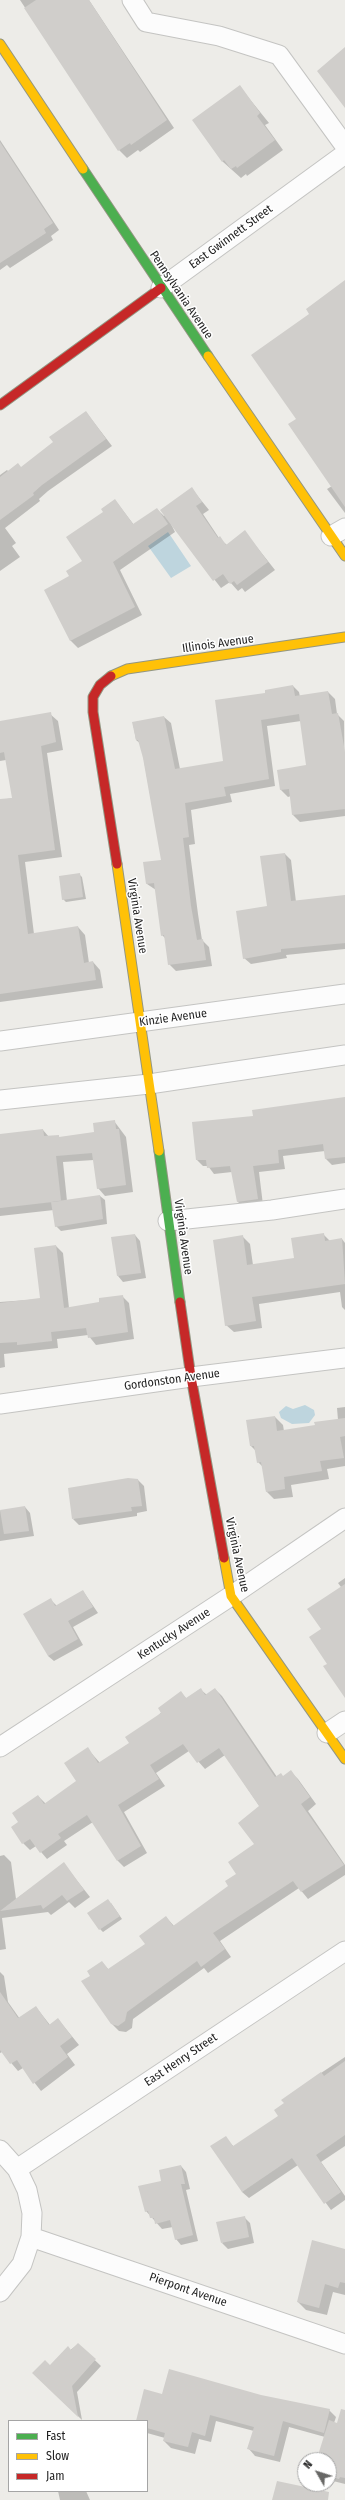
<!DOCTYPE html>
<style>
body{margin:0}
#map{position:relative;width:345px;height:2500px;overflow:hidden;background:#edece8;font-family:"Fira Sans Condensed",sans-serif}
canvas{display:block}
.legend{position:absolute;left:8px;top:2420px;width:140px;height:72px;box-sizing:border-box;background:#fff;border:1px solid #a5a5a5;margin:0;padding:5px 7px;list-style:none;font-size:12px;color:#1f1f1f}
.legend li{display:flex;align-items:center;gap:8px;height:20px}
.legend b{width:20px;border:1px solid #a5a5a5}
.north{position:absolute;left:297px;top:2452px;width:40px;height:40px;box-sizing:border-box;background:#fff;border:1px solid #a5a5a5;border-radius:50%;rotate:309deg;font-size:11px;font-weight:700;line-height:16px;text-align:center;color:#1f1f1f}
.north::after{content:'';display:block;margin:auto;width:14px;height:18px;background:#676765;clip-path:polygon(50% 0,100% 100%,50% 72%,0 100%)}
</style>
<div id="map">
<canvas width="345" height="2500"></canvas>
<ul class="legend">
<li><b style="height:5px;background:#4caf50"></b>Fast</li>
<li><b style="height:5px;background:#ffc107"></b>Slow</li>
<li><b style="height:5px;background:#c62828"></b>Jam</li>
</ul>
<div class="north">N</div>
</div>
<script>
const ctx = document.querySelector('canvas').getContext('2d');
ctx.lineJoin = 'round';
function fill(path, color) { ctx.fillStyle = color; ctx.fill(path, 'evenodd'); }
const poly = rows => new Path2D(rows.map(r => 'M' + r).join(''));
function trace(path, color, width, dash) { ctx.strokeStyle = color; ctx.lineWidth = width; ctx.lineCap = dash ? 'butt' : 'round'; ctx.setLineDash(dash || []); ctx.stroke(path); }
function write(font, color, halo, rows, align = 'center') {
  ctx.font = font + ' "Fira Sans Condensed",sans-serif'; ctx.lineWidth = 3; ctx.setLineDash([]); ctx.textBaseline = 'middle'; ctx.strokeStyle = halo; ctx.fillStyle = color; for (const [text, x, y, turn = 0] of rows) {
    ctx.save(); ctx.translate(x, y); ctx.rotate((+turn || 0) * Math.PI / 180); ctx.textAlign = isNaN(turn) ? turn : align; if (halo) ctx.strokeText(text, 0, 0); ctx.fillText(text, 0, 0); ctx.restore();
  }
}
const water = poly([
 [168,532,191,566,171,578,148,546],
 [305,1405,314,1410,315,1415,309,1423,292,1424,281,1418,279,1412,286,1406,293,1409]
]);
const shadow = poly([
 [20,0,89,0,174,128,140,152,138,150,127,158,119,150],
 [240,87,269,123,265,125,283,150,247,176,246,174,241,178,222,161],
 [0,140,59,230,51,236,53,240,10,268,7,265,0,270],
 [345,281,345,513,327,489,332,486,298,419,311,314],
 [86,412,112,446,48,491,39,499,40,501,5,528,16,543,12,546,20,557,0,571,0,475,7,470,9,472,21,468,54,442],
 [192,489,209,510,203,514,219,538,227,545,245,532,275,570,245,592,242,588,238,591,230,582,221,588,171,524,175,532,120,570,142,615,78,648,70,640,71,576,83,561,104,512,115,500,134,525,157,509,164,516],
 [293,686,299,692,300,697,328,692,335,699,337,714,344,721,345,816,300,822,293,815,291,796,288,797,281,790,278,771,308,766,301,721,267,726,275,786,230,794,232,802,191,810,195,844,189,845,198,914,202,940,209,947,212,966,176,971,169,964,166,939,162,935,156,890,147,884,144,863,162,861,141,744,136,740,133,723,164,717,171,723,180,769,224,762,267,694],
 [50,714,58,721,63,750,47,753,62,857,25,862,34,934,78,927,85,935,89,963,93,962,100,970,103,988,0,1002,0,800,13,798,6,760,0,761,0,722],
 [285,854,291,860,296,902,345,896,345,949,286,955,287,958,251,964,244,958,268,907],
 [79,874,82,877,86,899,66,902,63,899],
 [345,1100,345,1163,332,1165,326,1159,325,1151,283,1156,285,1169,259,1172,263,1205,244,1208,238,1202,232,1172,214,1174,208,1166,203,1166,197,1160,254,1117],
 [114,1121,126,1137,133,1192,105,1196,98,1188,94,1160,63,1162,67,1201,100,1196,105,1200,107,1224,61,1231,56,1226,54,1210,0,1216,0,1135,43,1130,49,1137,58,1136,61,1138,95,1133],
 [323,1234,330,1241,342,1239,345,1243,345,1310,342,1307,340,1292,259,1304,262,1328,234,1332,226,1325,242,1236,250,1244,253,1265,295,1259],
 [135,1235,140,1241,146,1278,123,1282,118,1276],
 [56,1246,63,1253,69,1308,101,1303,122,1296,129,1303,134,1339,96,1345,88,1335,57,1339,58,1348,4,1354,5,1367,0,1368,0,1302,41,1299],
 [345,1407,345,1466,327,1469,329,1479,291,1485,293,1497,274,1499,266,1491,263,1467,258,1462,256,1451,251,1446,275,1417,283,1425,284,1431,316,1426,338,1420,337,1408],
 [138,1480,144,1486,147,1511,137,1513,137,1516,79,1525,73,1519],
 [25,1507,30,1513,34,1536,0,1541,0,1511],
 [345,1578,345,1691,328,1664,322,1629,341,1587,338,1583],
 [83,1591,98,1613,73,1627,83,1645,54,1661,48,1656,50,1599,57,1606],
 [200,1689,207,1695,215,1689,222,1696,277,1777,284,1777,291,1772,298,1779,316,1804,308,1811,345,1865,345,1875,308,1899,299,1888,220,1941,231,1957,208,1973,204,1968,133,2019,132,2028,126,2032,119,2031,112,2024,91,1976,102,1962,109,1970,146,1944,166,1917,174,1926,230,1887,256,1845,260,1807,225,1755,205,1769,189,1751,156,1773,165,1786,124,1812,147,1853,124,1867,118,1861,93,1822,64,1841,67,1845,47,1859,36,1846,30,1850,23,1843,19,1822,38,1796,46,1804,78,1782,87,1748,100,1763,130,1743,181,1693,187,1699],
 [4,1855,11,1862,16,1899,64,1864,90,1897,75,1908,69,1902,51,1915,48,1912,2,1918,6,1949,0,1950,0,1856],
 [111,1903,122,1919,103,1932,100,1929],
 [0,1972,4,1976,8,2002,20,2019,36,2007,50,2025,58,2019,79,2045,67,2054,75,2065,41,2091,23,2068,18,2071,2,2052,0,2053],
 [345,2057,345,2146,321,2162,345,2196,345,2200,331,2210,298,2165,249,2198,242,2192,225,2137,234,2147,279,2116,321,2073],
 [181,2166,186,2172,190,2189,186,2190,198,2241,181,2245,176,2239,173,2227,162,2229,146,2211,162,2182],
 [244,2217,250,2223,254,2243,228,2249,222,2243],
 [345,2250,345,2295,333,2292,327,2315,306,2310,298,2302],
 [78,2344,101,2366,77,2392,82,2420,34,2373,50,2366],
 [163,2395,261,2396,329,2410,336,2417,334,2423,345,2426,345,2484,329,2480,329,2460,326,2460,327,2458,320,2451,325,2437,289,2427,280,2462,255,2456,249,2449,254,2431,216,2421,211,2442,199,2439,195,2454,171,2448,164,2441,165,2438,147,2433,147,2421,139,2421],
 [58,2491,86,2491,90,2500,60,2500]
]);
const building = poly([
 [36,0,89,0,167,120,131,145,130,143,118,151,24,8],
 [345,47,345,108,317,71],
 [240,85,260,113,257,116,275,140,237,168,236,166,231,169,224,160,222,162,192,120],
 [0,142,53,223,44,229,46,233,0,263],
 [345,280,345,507,288,424,296,419,251,355,309,314,306,309],
 [86,411,106,439,42,485,33,493,34,495,0,520,0,477,18,463,21,467,53,442,49,437],
 [192,487,202,502,196,506,218,538,220,536,226,545,245,530,268,562,237,585,234,581,230,584,223,574,213,581,160,510],
 [115,499,133,524,157,508,168,524,113,562,135,607,70,641,44,590,69,576,66,571,82,561,66,537,103,512,101,509],
 [293,685,295,696,328,691,332,714,338,713,345,752,345,809,292,815,289,789,280,790,277,770,306,765,299,714,261,720,269,779,224,787,226,796,185,803,189,837,183,838,191,906,197,940,203,939,206,960,168,965,164,935,161,936,154,883,146,884,143,862,161,860,143,758,138,740,136,740,132,722,164,716,175,769,223,761,215,700,265,693,265,690],
 [51,712,56,742,41,746,55,850,18,855,28,934,78,926,84,963,93,961,96,980,0,994,0,799,12,798,4,752,0,753,0,721],
 [285,853,291,901,345,895,345,943,281,949,281,952,243,959,236,911,267,906,260,856],
 [80,873,83,897,62,900,59,876],
 [345,1097,345,1157,325,1159,323,1144,278,1150,279,1163,253,1166,258,1199,237,1202,230,1166,207,1168,206,1160,196,1160,192,1122,253,1116,252,1110],
 [115,1120,116,1129,119,1129,126,1185,97,1189,92,1153,56,1156,61,1201,0,1208,0,1134,43,1129,44,1136,59,1135,59,1137,94,1132,93,1123],
 [100,1195,103,1219,55,1227,51,1202],
 [324,1233,325,1241,342,1238,345,1284,252,1297,256,1321,225,1326,213,1240,243,1235,247,1265,294,1258,291,1238],
 [135,1234,141,1273,117,1276,111,1237],
 [56,1245,64,1308,99,1302,99,1298,123,1295,128,1332,88,1338,86,1328,51,1332,52,1341,17,1345,17,1342,0,1343,0,1303,40,1298,34,1248],
 [275,1416,277,1431,315,1425,314,1422,345,1418,345,1436,340,1437,344,1458,320,1461,322,1471,284,1477,285,1489,266,1492,261,1462,257,1463,254,1446,250,1446,246,1420],
 [128,1478,138,1479,142,1506,131,1507,132,1511,72,1519,68,1488],
 [25,1506,29,1531,4,1534,0,1510],
 [345,1584,345,1698,323,1666,327,1664,309,1637,321,1629,307,1609],
 [83,1590,93,1607,68,1621,78,1639,48,1656,23,1614,51,1598,55,1606],
 [201,1688,205,1695,215,1688,275,1777,281,1773,283,1776,291,1770,310,1797,301,1804,344,1865,301,1892,293,1881,213,1933,225,1949,201,1967,197,1961,127,2012,125,2021,118,2026,111,2024,81,1981,90,1976,87,1971,102,1961,108,1969,145,1944,139,1936,166,1916,173,1926,228,1886,225,1881,236,1874,228,1862,254,1844,238,1823,259,1806,219,1748,197,1763,183,1744,150,1765,159,1779,118,1805,141,1846,117,1861,87,1815,58,1834,61,1838,40,1853,30,1839,22,1844,11,1827,18,1822,12,1813,38,1795,44,1804,76,1781,64,1763,88,1747,98,1763,129,1743,125,1737,161,1713,158,1708,181,1691,186,1698],
 [64,1862,84,1890,67,1901,62,1895,43,1909,41,1905,0,1911],
 [108,1899,120,1916,99,1930,87,1913],
 [0,1992,18,2018,36,2006,49,2025,58,2018,72,2037,60,2046,68,2057,33,2084,17,2060,10,2064,0,2050],
 [345,2061,345,2135,316,2155,341,2192,324,2204,292,2158,242,2192,210,2146,226,2136,233,2146,278,2116,274,2110,284,2103,281,2100,321,2072,324,2076],
 [181,2165,185,2184,181,2184,193,2235,175,2240,170,2220,155,2224,154,2218,150,2218,148,2211,145,2212,138,2186,161,2181,159,2170],
 [245,2216,249,2237,221,2243,216,2222],
 [312,2240,345,2249,345,2283,340,2282,338,2288,325,2284,319,2308,297,2302],
 [78,2343,96,2359,72,2386,78,2417,32,2373,45,2360,50,2365,68,2346,71,2350],
 [169,2369,261,2395,330,2409,324,2433,283,2421,274,2456,247,2449,254,2427,210,2415,205,2436,192,2432,188,2447,163,2441,165,2433,147,2428,147,2421,136,2421,144,2389,162,2394],
 [341,2409,345,2410,345,2478,340,2477,339,2479,329,2476,329,2460,325,2460,327,2454,319,2452,329,2420,337,2423],
 [277,2481,329,2492,328,2500,272,2500]
]);
const street = poly([
 [132,0,146,22,219,36,279,55,345,146],
 [161,288,345,154],
 [331,536,345,528],
 [0,1041,345,994],
 [0,1100,149,1084,345,1055],
 [168,1221,272,1210,345,1199],
 [0,1404,191,1377,345,1358],
 [327,1733,345,1721],
 [0,1747,231,1596,345,1518],
 [0,2150,17,2169,27,2190,32,2213,31,2237,22,2264,0,2292],
 [17,2169,345,1951],
 [31,2237,345,2344]
]);
const fast = poly([
 [83,169,208,356],
 [159,1151,180,1302]
]);
const slow = poly([
 [0,44,83,169],
 [208,356,345,556],
 [111,676,127,669,345,637],
 [117,864,159,1151],
 [224,1558,231,1596,345,1759]
]);
const jam = poly([
 [0,405,161,288],
 [111,676,100,685,93,697,93,712,117,864],
 [180,1302,191,1377,224,1558]
]);
const streetNames = [
 ["East Gwinnett Street",231,237,-36],
 ["Pennsylvania Avenue",181,295,56],
 ["Illinois Avenue",218,644,-8],
 ["Virginia Avenue",137,916,81],
 ["Kinzie Avenue",173,1018,-8],
 ["Virginia Avenue",183,1237,82],
 ["Gordonston Avenue",172,1380,-8],
 ["Virginia Avenue",237,1555,78],
 ["Kentucky Avenue",174,1634,-33],
 ["East Henry Street",181,2060,-34],
 ["Pierpont Avenue",188,2290,19]
];
fill(water, '#bed5de');
fill(shadow, '#0003');
fill(building, '#d0cecb');
trace(street, '#c4c4c2', 21);
trace(fast, '#939682', 11);
trace(slow, '#939682', 11);
trace(jam, '#939682', 11);
trace(street, '#fcfcfc', 19);
trace(fast, '#4caf50', 9);
trace(slow, '#ffc107', 9);
trace(jam, '#c62828', 9);
write('12px', '#1f1f1f', '#fff', streetNames);
</script>
